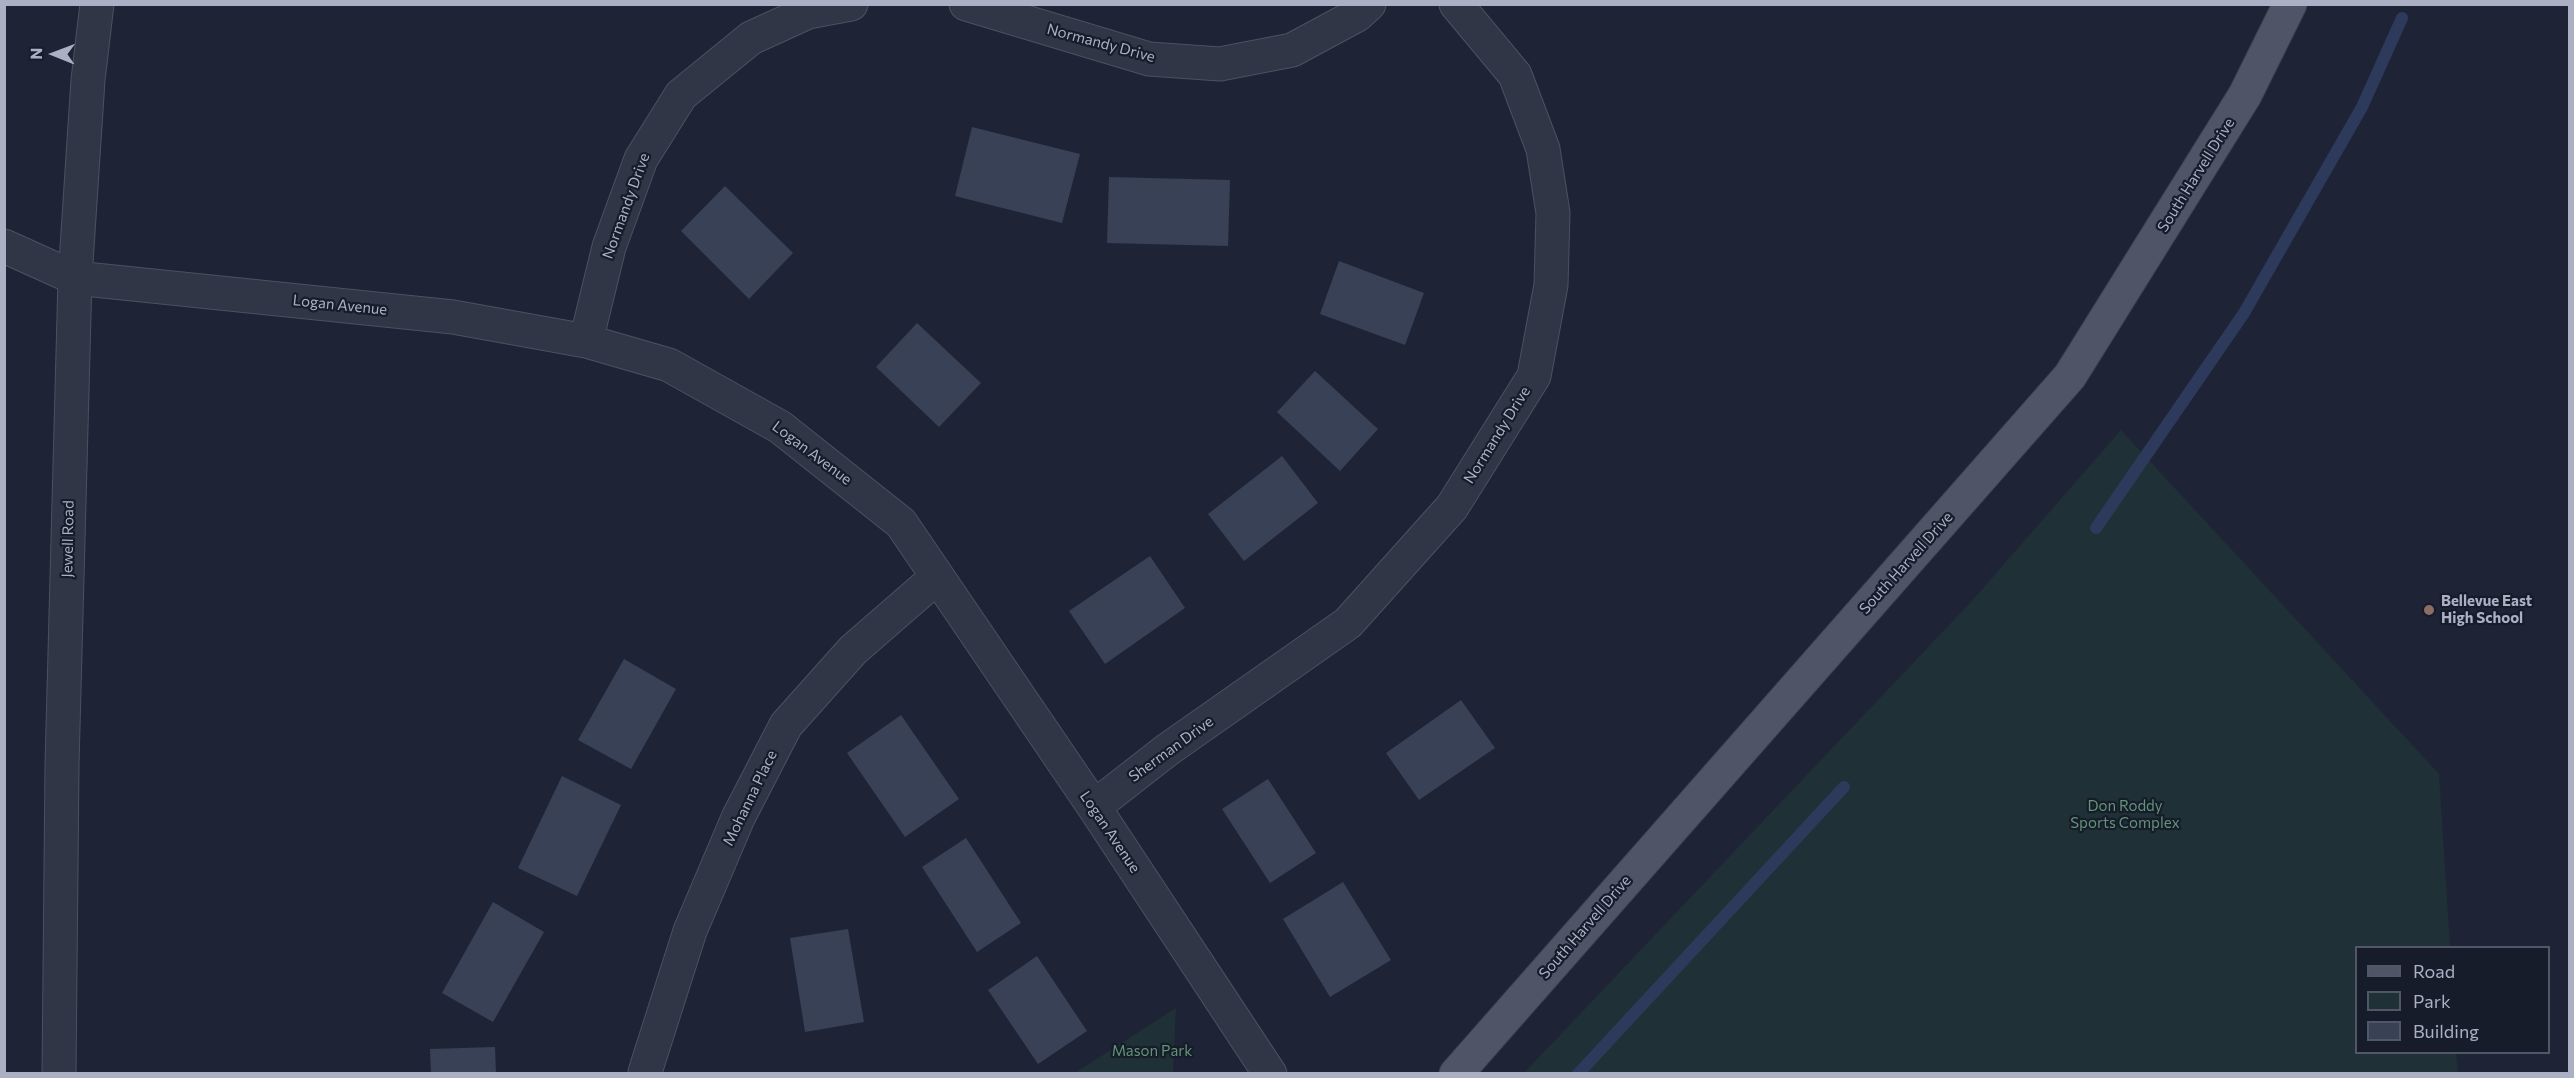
<!DOCTYPE html>
<style>
body{margin:0}
#map{position:relative;width:2574px;height:1078px;overflow:hidden;background:#1e2436;font-family:Commissioner,sans-serif}
canvas{display:block}
.frame{position:absolute;inset:0;border:6px solid #abb0c4;pointer-events:none}
.legend{position:absolute;left:2355px;top:946px;width:195px;height:108px;box-sizing:border-box;background:#171c2b;border:2px solid #525768;margin:0;padding:8px 10px;list-style:none;font-size:18px;color:#abb0c4}
.legend li{display:flex;align-items:center;gap:12px;height:30px}
.legend b{width:30px;border:2px solid #525768}
.north{position:absolute;left:24px;top:24px;width:60px;height:60px;-webkit-text-stroke:4px #171c2b;paint-order:stroke;rotate:271deg;font-size:16px;font-weight:700;line-height:24px;text-align:center;color:#abb0c4}
.north::after{content:'';display:block;margin:auto;width:21px;height:27px;background:#abb0c4;clip-path:polygon(50% 0,100% 100%,50% 72%,0 100%)}
</style>
<div id="map">
<canvas width="2574" height="1078"></canvas>
<div class="frame"></div>
<ul class="legend">
<li><b style="height:8px;background:#4f5567"></b>Road</li>
<li><b style="height:16px;background:#203037"></b>Park</li>
<li><b style="height:16px;background:#394157"></b>Building</li>
</ul>
<div class="north">N</div>
</div>
<script>
const ctx = document.querySelector('canvas').getContext('2d');
ctx.lineJoin = 'round';
function fill(path, color) { ctx.fillStyle = color; ctx.fill(path, 'evenodd'); }
const poly = rows => new Path2D(rows.map(r => 'M' + r).join(''));
function trace(path, color, width, dash) { ctx.strokeStyle = color; ctx.lineWidth = width; ctx.lineCap = dash ? 'butt' : 'round'; ctx.setLineDash(dash || []); ctx.stroke(path); }
function write(font, color, halo, rows, align = 'center') {
  ctx.font = font + ' Commissioner,sans-serif'; ctx.lineWidth = 4.5; ctx.setLineDash([]); ctx.textBaseline = 'middle'; ctx.strokeStyle = halo; ctx.fillStyle = color; for (const [text, x, y, turn = 0] of rows) {
    ctx.save(); ctx.translate(x, y); ctx.rotate((+turn || 0) * Math.PI / 180); ctx.textAlign = isNaN(turn) ? turn : align; if (halo) ctx.strokeText(text, 0, 0); ctx.fillText(text, 0, 0); ctx.restore();
  }
}
const green = poly([
 [2121,430,2439,774,2450,947,2356,948,2356,1052,2456,1053,2458,1073,1524,1073,1971,602],
 [1176,1008,1173,1073,1075,1073]
]);
const stream = poly([
 [2096,528,2244,313,2362,107,2402,18],
 [1578,1074,1844,787]
]);
const building = poly([
 [972,127,1080,154,1062,223,955,196],
 [1109,177,1230,180,1228,246,1107,243],
 [725,186,793,253,749,299,681,231],
 [1339,261,1424,293,1405,345,1320,314],
 [917,323,981,383,939,427,876,367],
 [1315,371,1378,429,1340,471,1277,412],
 [1282,456,1318,503,1244,561,1208,514],
 [1150,556,1185,608,1105,664,1069,611],
 [624,659,676,689,631,769,578,740],
 [1461,700,1495,748,1419,800,1386,753],
 [901,715,959,799,905,837,847,753],
 [562,776,621,805,577,896,518,868],
 [1268,779,1316,853,1270,883,1222,809],
 [966,838,1021,923,977,952,922,867],
 [1343,882,1391,960,1330,997,1283,919],
 [493,902,544,932,493,1022,442,993],
 [848,929,864,1022,805,1032,790,938],
 [1037,956,1087,1031,1038,1064,988,990],
 [495,1047,496,1074,431,1074,430,1049]
]);
const minor = poly([
 [966,4,1149,59,1220,64,1292,50,1357,15,1369,4],
 [4,246,75,278,453,317,586,341,669,365,780,427,901,523,1094,807,1270,1074],
 [586,341,609,247,641,159,681,95,751,38,808,12,851,4],
 [1094,807,1167,750,1348,623,1452,507,1534,376,1551,285,1553,213,1543,149,1515,75,1456,4],
 [645,1072,690,931,738,818,786,725,853,650,937,577],
 [59,1074,62,765,75,278,88,80,97,4]
]);
const major = poly([
 [1456,1074,2070,376,2245,95,2290,4]
]);
const markers = [
 [2429,610,6,"#8d6e63"]
];
const streetNames = [
 ["Normandy Drive",1101,43,15],
 ["South Harvell Drive",2196,175,-58],
 ["Normandy Drive",626,206,-70],
 ["Logan Avenue",340,305,6],
 ["Normandy Drive",1497,435,-58],
 ["Logan Avenue",812,453,37],
 ["Jewell Road",68,539,-89],
 ["South Harvell Drive",1906,563,-48],
 ["Sherman Drive",1171,749,-36],
 ["Mohanna Place",750,798,-64],
 ["Logan Avenue",1110,832,56],
 ["South Harvell Drive",1585,927,-49]
];
const poiNames = [
 ["Bellevue East",2441,601],
 ["High School",2441,618]
];
const parkNames = [
 ["Don Roddy",2125,806],
 ["Sports Complex",2125,823],
 ["Mason Park",1152,1051]
];
fill(green, '#203037');
trace(stream, '#2e3a5c', 12);
fill(building, '#394157');
trace(minor, '#4c5162', 35);
trace(major, '#3b4050', 35);
trace(minor, '#313646', 33);
trace(major, '#4f5567', 33);
for (const [x, y, r, color] of markers) { const dot = new Path2D(); dot.arc(x, y, r, 0, 2 * Math.PI); ctx.fillStyle = color; ctx.fill(dot); trace(dot, '#171c2b', 2); }
write('15px', '#abb0c4', '#171c2b', streetNames);
write('bold 15px', '#abb0c4', '#171c2b', poiNames, 'left');
write('15px', '#629476', '#171c2b', parkNames);
</script>
